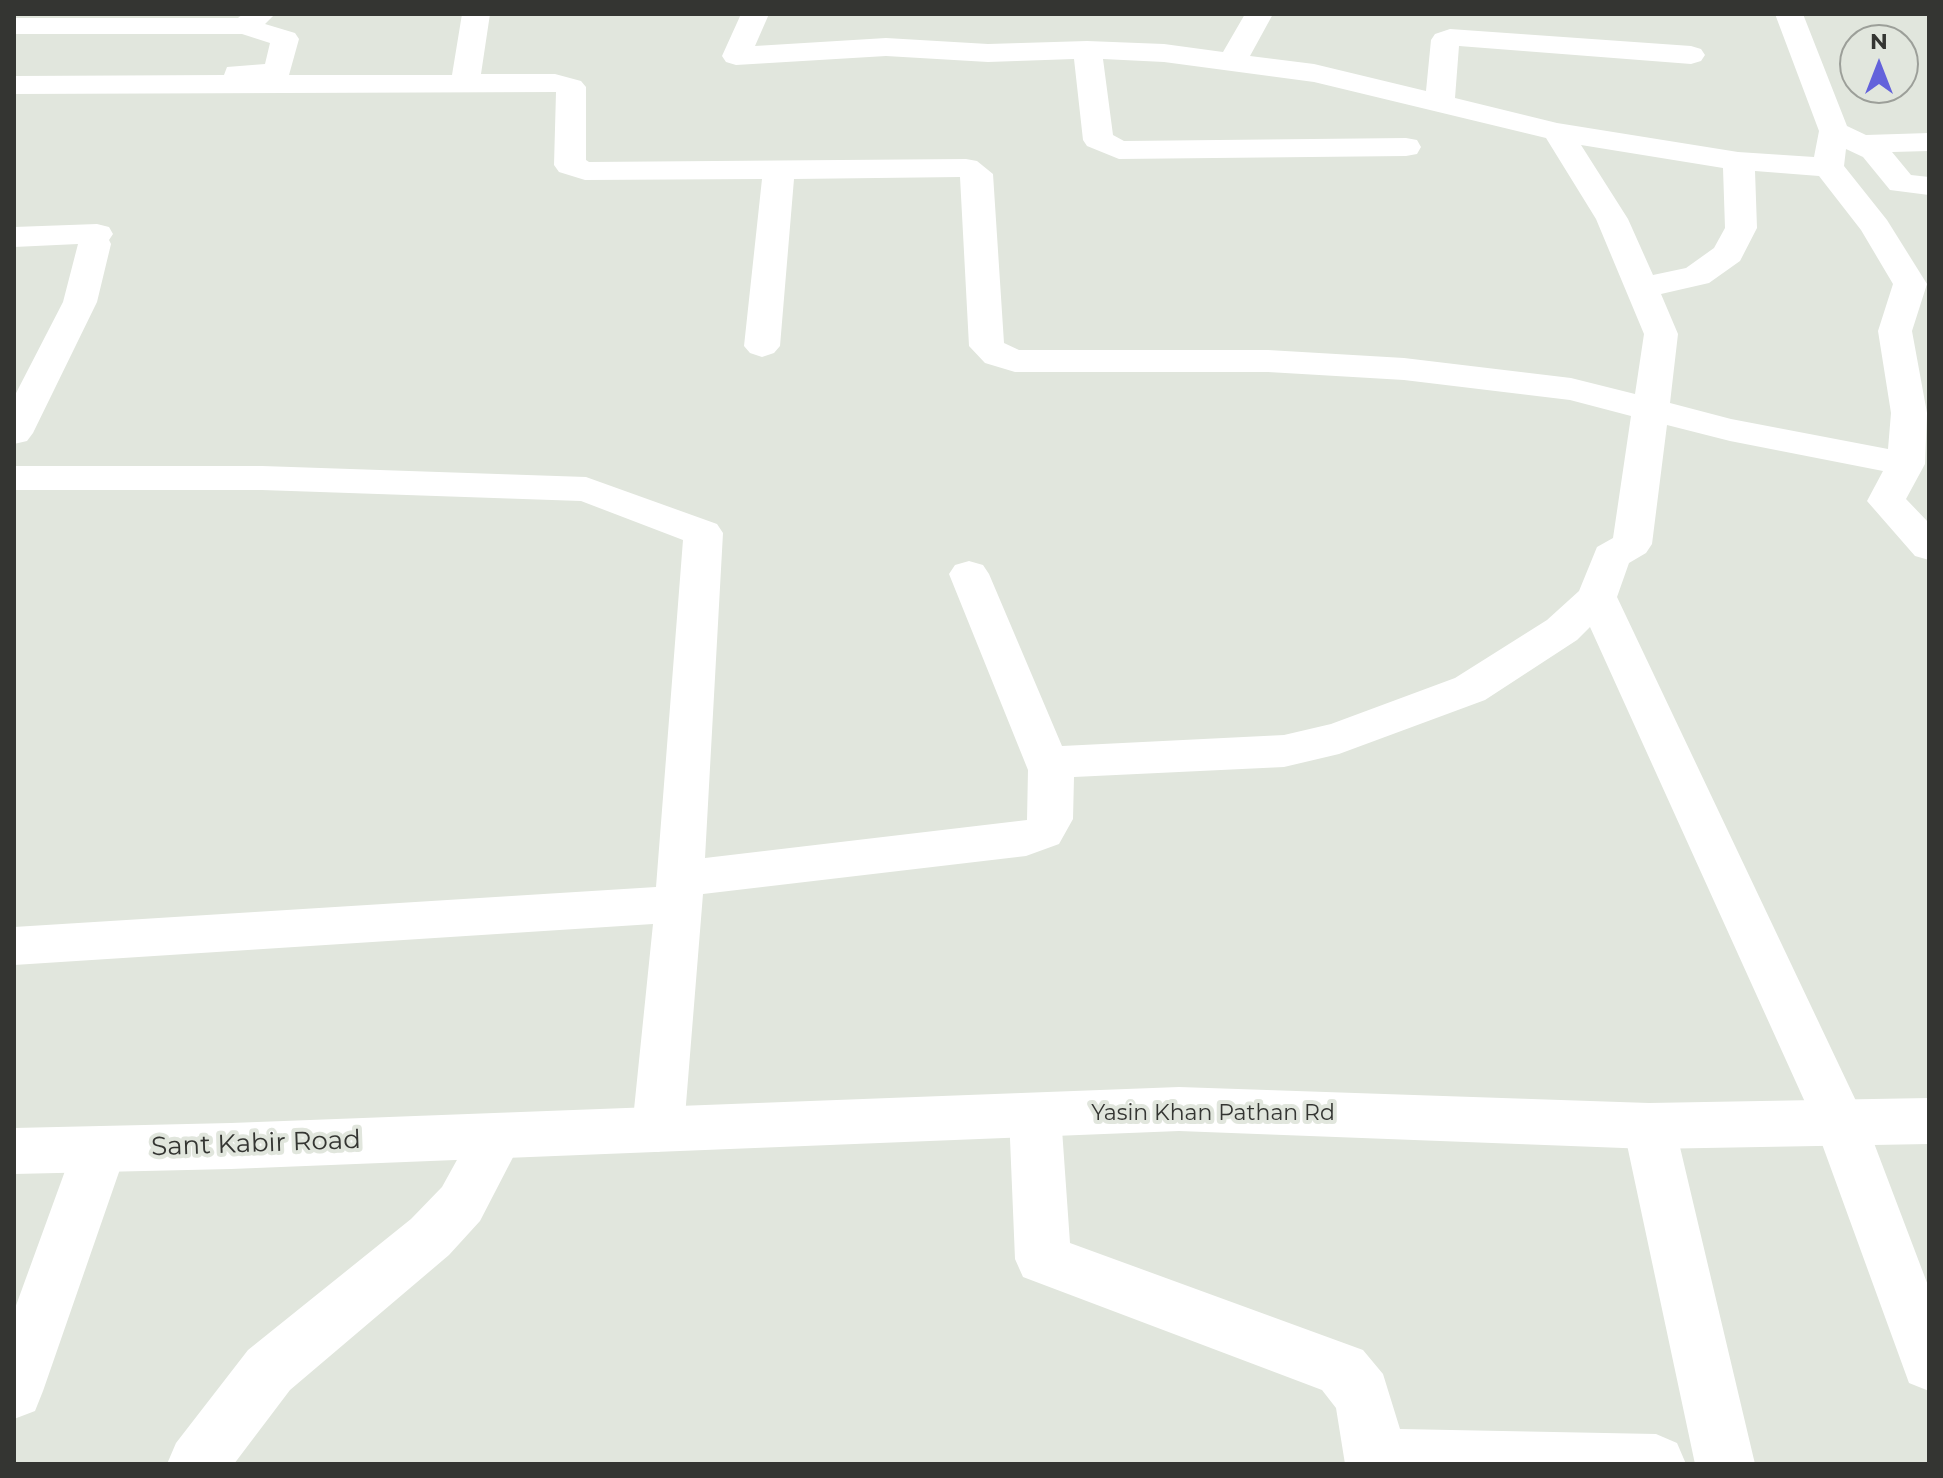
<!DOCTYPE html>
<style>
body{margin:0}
#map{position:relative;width:1943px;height:1478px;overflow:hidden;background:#e1e6dd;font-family:Montserrat,sans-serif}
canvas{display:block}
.frame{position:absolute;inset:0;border:16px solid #343532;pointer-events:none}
.north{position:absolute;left:1839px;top:24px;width:80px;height:80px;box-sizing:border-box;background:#e1e6dd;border:2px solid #9c9f99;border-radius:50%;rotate:0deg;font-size:22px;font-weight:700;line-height:32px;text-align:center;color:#343532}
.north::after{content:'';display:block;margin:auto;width:28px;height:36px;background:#6362db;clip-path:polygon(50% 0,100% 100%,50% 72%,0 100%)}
</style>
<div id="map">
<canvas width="1943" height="1478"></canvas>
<div class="frame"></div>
<div class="north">N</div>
</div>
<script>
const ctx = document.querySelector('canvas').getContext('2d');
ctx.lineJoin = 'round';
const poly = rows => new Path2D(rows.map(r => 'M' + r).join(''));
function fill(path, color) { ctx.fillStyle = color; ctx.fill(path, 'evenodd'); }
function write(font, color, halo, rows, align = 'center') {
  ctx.font = font + ' Montserrat,sans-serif'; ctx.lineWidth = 8; ctx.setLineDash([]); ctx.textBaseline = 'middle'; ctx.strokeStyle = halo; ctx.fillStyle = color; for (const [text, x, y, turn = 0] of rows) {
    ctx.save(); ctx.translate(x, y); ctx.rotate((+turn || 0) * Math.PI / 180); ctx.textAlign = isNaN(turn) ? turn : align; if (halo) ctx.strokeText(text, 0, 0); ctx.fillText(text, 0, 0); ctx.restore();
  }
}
const minor = poly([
 [243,14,275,14,265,24,295,33,299,39,289,75,452,75,462,14,490,14,481,74,555,74,581,81,586,87,586,160,589,162,966,159,977,161,993,174,1004,343,1019,350,1268,350,1404,358,1571,378,1635,394,1644,334,1596,219,1546,138,1314,82,1164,62,1103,59,1113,135,1124,141,1406,138,1417,140,1421,147,1417,154,1406,156,1119,159,1087,146,1083,140,1074,59,988,62,886,56,736,65,726,62,722,56,741,14,769,14,755,46,886,38,988,44,1087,41,1164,44,1223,52,1245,14,1273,14,1250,56,1314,64,1426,91,1431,40,1435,34,1450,29,1691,46,1701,49,1705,55,1701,61,1691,64,1459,46,1455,98,1557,123,1738,152,1814,157,1819,131,1775,14,1803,14,1847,126,1866,135,1929,133,1929,151,1892,152,1911,175,1929,177,1929,195,1890,190,1863,157,1846,149,1844,166,1887,220,1927,284,1912,331,1927,413,1925,464,1906,499,1929,523,1929,560,1915,556,1867,501,1883,471,1730,441,1667,425,1652,544,1646,553,1629,563,1617,597,1866,1122,1929,1288,1929,1391,1909,1383,1814,1122,1590,627,1577,640,1485,700,1339,754,1284,767,1074,777,1073,819,1059,844,1026,856,703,894,684,1129,677,1145,658,1152,639,1145,632,1129,653,924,14,965,14,927,656,887,683,540,581,501,262,490,14,490,14,466,262,466,586,477,717,524,723,533,705,858,1027,820,1028,770,949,574,955,565,969,561,983,565,989,574,1062,746,1284,735,1331,724,1455,678,1547,620,1579,591,1597,547,1613,538,1631,416,1570,400,1404,380,1268,372,1015,372,985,363,969,346,960,177,794,179,780,346,774,353,762,357,750,353,744,346,762,179,585,180,559,172,554,165,556,92,14,94,14,76,224,75,227,67,265,64,270,43,242,34,14,34,14,18,238,18,243,14],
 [1581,145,1723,168,1725,228,1714,248,1686,268,1653,275,1628,219,1581,145],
 [1755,171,1819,176,1861,230,1893,284,1878,331,1891,413,1888,449,1731,419,1670,403,1678,334,1661,294,1709,283,1740,261,1757,228,1755,171],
 [97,224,109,227,113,234,109,240,111,244,97,302,33,433,27,441,14,444,14,397,63,302,78,244,14,247,14,227,97,224],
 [1035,1093,1054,1099,1061,1115,1070,1243,1363,1350,1383,1374,1400,1429,1656,1434,1677,1443,1686,1464,1345,1464,1336,1408,1322,1390,1023,1277,1015,1259,1009,1115,1016,1099,1035,1093],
 [1649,1103,1668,1110,1675,1126,1755,1464,1695,1464,1623,1126,1630,1110,1649,1103],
 [498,1113,517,1120,524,1136,480,1221,449,1255,290,1390,234,1464,167,1464,176,1443,248,1350,411,1219,442,1187,479,1120,498,1113],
 [100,1126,119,1133,127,1149,43,1391,35,1411,14,1419,14,1311,73,1149,81,1133,100,1126]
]);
const tertiary = poly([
 [1179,1087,1649,1103,1929,1098,1929,1144,1649,1149,1179,1131,231,1169,14,1174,14,1128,231,1123,1179,1087]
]);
const streetNames = [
 ["Yasin Khan Pathan Rd",1213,1114]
];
const nearStreetnames = [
 ["Sant Kabir Road",256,1144,-2]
];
fill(minor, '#fff');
fill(tertiary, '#fff');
write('22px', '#343532', '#e1e6dd', streetNames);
write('26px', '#343532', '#e1e6dd', nearStreetnames);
</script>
